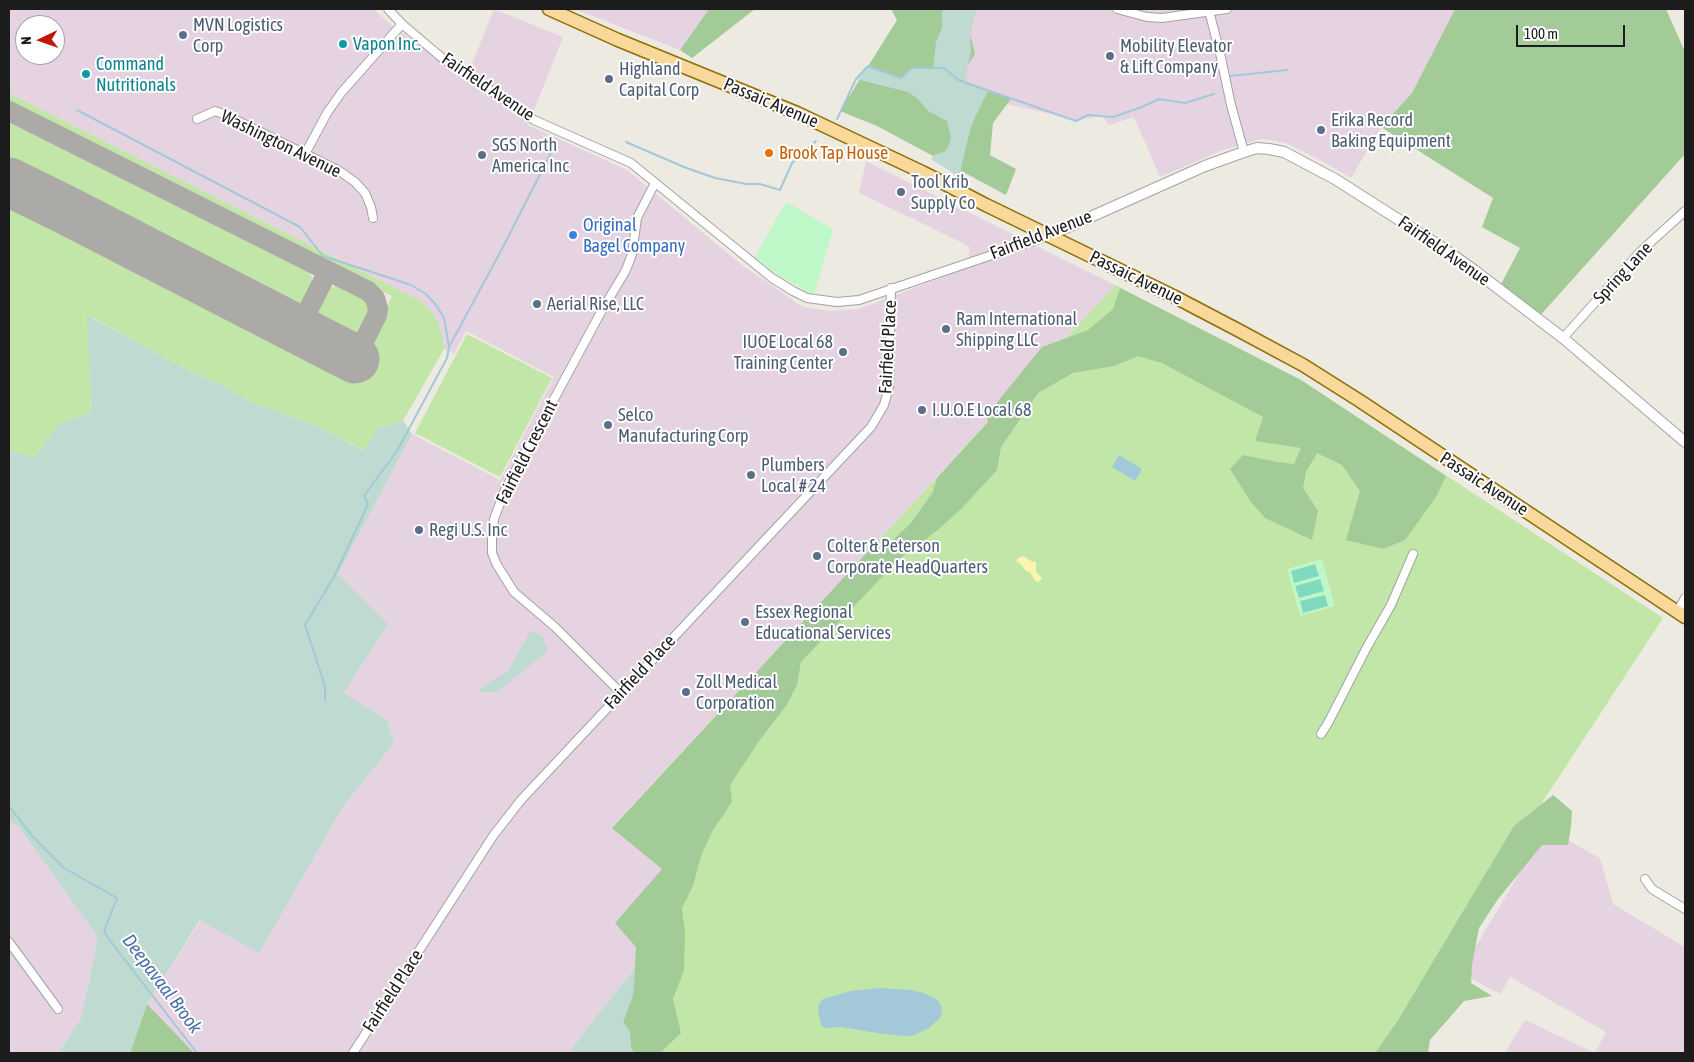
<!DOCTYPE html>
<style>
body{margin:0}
#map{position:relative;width:1694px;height:1062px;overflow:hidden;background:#edeae1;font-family:"Asap Condensed",sans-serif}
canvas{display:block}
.frame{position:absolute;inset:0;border:10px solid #1c1c1c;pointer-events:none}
.north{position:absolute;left:15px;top:15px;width:50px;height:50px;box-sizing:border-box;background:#fff;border:1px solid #a4a4a4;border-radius:50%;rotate:267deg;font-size:14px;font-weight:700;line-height:20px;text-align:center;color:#1c1c1c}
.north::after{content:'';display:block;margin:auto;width:18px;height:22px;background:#c01807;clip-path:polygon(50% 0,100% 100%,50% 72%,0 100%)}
.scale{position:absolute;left:1516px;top:25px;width:109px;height:22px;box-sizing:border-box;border:2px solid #1c1c1c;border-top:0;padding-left:6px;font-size:15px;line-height:18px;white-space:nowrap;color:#1c1c1c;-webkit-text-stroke:4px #fff;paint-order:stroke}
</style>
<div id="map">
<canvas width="1694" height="1062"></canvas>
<div class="frame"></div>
<div class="north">N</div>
<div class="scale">100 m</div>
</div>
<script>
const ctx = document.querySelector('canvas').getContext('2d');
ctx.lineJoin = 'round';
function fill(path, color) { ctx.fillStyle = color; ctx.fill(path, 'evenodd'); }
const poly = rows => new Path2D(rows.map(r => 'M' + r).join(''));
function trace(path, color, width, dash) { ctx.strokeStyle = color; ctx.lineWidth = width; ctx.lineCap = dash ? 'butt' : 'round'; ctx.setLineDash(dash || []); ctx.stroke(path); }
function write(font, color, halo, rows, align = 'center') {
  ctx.font = font + ' "Asap Condensed",sans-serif'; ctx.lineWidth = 4; ctx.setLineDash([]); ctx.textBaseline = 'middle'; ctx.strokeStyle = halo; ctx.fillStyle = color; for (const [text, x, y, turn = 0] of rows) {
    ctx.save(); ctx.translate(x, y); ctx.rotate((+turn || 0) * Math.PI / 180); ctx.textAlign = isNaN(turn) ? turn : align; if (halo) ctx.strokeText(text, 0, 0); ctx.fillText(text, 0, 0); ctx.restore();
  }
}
const industrial = poly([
 [9,9,374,9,389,23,466,79,494,9,563,37,528,125,627,170,743,266,803,307,829,311,859,309,969,267,969,246,859,193,866,161,1115,285,612,827,679,883,636,947,634,970,596,1017,569,1053,130,1053,147,1004,201,920,259,952,344,805,394,743,387,720,344,693,388,624,338,574,412,434,500,480,554,377,466,331,454,354,444,349,440,328,438,321,430,310,421,301,9,93],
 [25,25,55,25,55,55,25,55],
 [574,9,709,9,680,50],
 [973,9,1455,9,1412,93,1381,127,1351,178,1322,161,1286,143,1262,139,1223,150,1160,177,1134,117,1109,125,1102,116,1078,120,966,95,966,32],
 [9,820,19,827,97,936,94,959,81,1018,58,1053,9,1053],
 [1555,833,1600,858,1613,904,1685,947,1685,1053,1505,1053,1525,1020,1595,1053,1606,1032,1510,977,1500,994,1460,973,1537,844]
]);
const grass = poly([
 [9,93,421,301,430,310,438,321,442,335,444,349,403,421,378,428,365,451,324,429,249,401,227,388,174,363,88,315,92,412,59,424,35,457,9,452,9,201,354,374,392,296,9,104],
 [9,118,297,263,308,270,312,277,312,286,310,294,300,305,295,308,280,306,9,170],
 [337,285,344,286,364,296,368,301,370,312,367,322,358,335,352,337,344,338,325,328,320,322,317,313,318,306,324,293,329,288],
 [1115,285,1301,380,1663,618,1378,1053,569,1053,596,1017,634,970,636,947,679,883,612,828],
 [467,334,552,378,500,477,415,433]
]);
const forest = poly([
 [709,9,755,9,692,58,680,50],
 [891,9,976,9,970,34,975,54,958,80,1011,99,993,123,990,155,1016,169,1006,195,877,126,840,111,897,20],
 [1455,9,1666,9,1685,52,1685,154,1537,319,1499,288,1520,248,1482,227,1493,198,1381,127,1412,93],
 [1120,288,1301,380,1446,476,1436,497,1405,540,1383,549,1346,540,1360,491,1342,465,1317,453,1306,472,1303,488,1318,511,1312,540,1265,518,1251,502,1230,469,1243,455,1277,462,1294,464,1301,448,1255,441,1263,417,1162,363,1138,356,1114,366,1073,373,1038,393,1001,447,997,470,963,507,939,529,899,559,801,662,797,685,786,706,759,741,730,785,732,802,713,830,701,856,693,886,682,908,685,934,684,970,673,999,681,1033,662,1051,662,1053,634,1053,631,1047,630,1032,623,1022,633,995,636,947,615,923,662,869,612,828,872,547,879,553,910,524,933,492,937,478,988,422,986,416,1042,347,1088,330,1113,309],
 [1553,795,1572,811,1571,827,1568,845,1542,845,1498,899,1479,928,1472,965,1471,983,1492,996,1464,1001,1430,1040,1428,1053,1375,1053,1397,1022,1514,826],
 [147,1004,194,1053,130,1053]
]);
const wetland = poly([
 [942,9,976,9,970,34,971,51,967,69,966,84,988,91,977,113,970,130,959,177,931,159,936,154,946,151,951,139,947,121,928,111,918,99,908,92,856,79,868,66,901,78,912,68,933,68,936,42,942,28],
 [87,315,174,363,227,388,249,401,324,429,364,451,378,428,403,421,412,434,338,574,388,624,344,693,387,720,394,743,344,805,259,953,200,920,147,1004,130,1053,58,1053,81,1018,94,959,97,936,19,827,9,820,9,452,35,457,59,424,92,412],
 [531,630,542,636,548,651,497,692,476,692,493,680,508,671],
 [634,970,635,976,633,995,623,1022,630,1032,631,1047,634,1053,569,1053,596,1017]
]);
const sand = poly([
 [1023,556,1031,561,1036,562,1036,572,1042,578,1039,582,1035,581,1030,572,1026,571,1020,563,1016,562,1018,558]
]);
const park = poly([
 [786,202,833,229,814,295,779,276,755,257],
 [1322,559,1335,606,1300,616,1287,569]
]);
const pitch = poly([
 [1315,564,1319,576,1294,583,1291,571],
 [1320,579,1324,591,1299,598,1295,586],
 [1325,595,1328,606,1303,613,1300,601]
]);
const water = poly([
 [1119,455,1142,469,1135,481,1112,467],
 [880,988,910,990,924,993,937,1000,941,1005,942,1013,939,1019,929,1028,914,1035,905,1036,884,1034,841,1027,825,1028,821,1025,818,1011,819,1004,823,999,851,991]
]);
const stream = poly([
 [1230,76,1287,70],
 [77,110,300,227,323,256,411,285,426,294,436,305,444,318,449,347,447,358,397,451,364,496,368,504,335,575,305,625,325,686,325,701],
 [837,119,856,79,868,66,901,78,912,68,944,68,958,80,1076,121,1088,115,1113,117,1142,107,1159,99,1185,103,1214,94],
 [626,142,684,167,715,178,746,184,760,184,780,190,792,163,816,141],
 [449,347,503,247,556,143],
 [9,806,32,836,64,868,117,898,104,931,114,946,197,1053]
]);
const taxiway = poly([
 [9,111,368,291,375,298,378,309,377,315,355,359],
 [298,330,328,271]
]);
const runway = poly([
 [9,182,66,210,355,359]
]);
const minor = poly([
 [388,9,402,24,441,57,534,120,631,163,772,278,793,291,807,298,837,302,859,300,1048,236],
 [1117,9,1147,17,1162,18,1227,9],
 [1209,11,1220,53,1231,105,1244,152],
 [197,119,215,111,226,115,338,170,355,182,365,193,371,207,373,218],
 [305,154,327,113,341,93,402,24],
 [1563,338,1641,251,1685,211],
 [1677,612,1685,598],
 [621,693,555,627,514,592,497,565,492,553,492,537,494,519,505,490,601,312,626,270,632,254,637,218,655,183],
 [1321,734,1328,723,1367,647,1391,605,1413,554],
 [1645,879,1652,889,1685,909],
 [9,942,58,1009],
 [353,1053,493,836,521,800,871,427,884,405,889,387,891,288]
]);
const tertiary = poly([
 [1050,235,1205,166,1244,152,1257,148,1269,149,1284,152,1335,179,1440,246,1474,270,1563,338,1685,442]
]);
const primary = poly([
 [549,9,618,40,797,113,924,173,986,205,1175,297,1238,330,1303,365,1360,401,1685,617]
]);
const markers = [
 [183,35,5,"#5c6f8a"],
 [343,44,5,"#0f9aa8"],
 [1110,56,5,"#5c6f8a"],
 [86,74,5,"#0f9aa8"],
 [609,79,5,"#5c6f8a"],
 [1321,130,5,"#5c6f8a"],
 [769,153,5,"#e8710a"],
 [482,155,5,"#5c6f8a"],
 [901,192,5,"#5c6f8a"],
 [573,235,5,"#3f7fe0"],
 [537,304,5,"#5c6f8a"],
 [946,329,5,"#5c6f8a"],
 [843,352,5,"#5c6f8a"],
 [922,410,5,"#5c6f8a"],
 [608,425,5,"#5c6f8a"],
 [751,475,5,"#5c6f8a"],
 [419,530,5,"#5c6f8a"],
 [817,556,5,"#5c6f8a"],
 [745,622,5,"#5c6f8a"],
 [686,692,5,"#5c6f8a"]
];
const serviceNames = [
 ["MVN Logistics",193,25],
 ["Corp",193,46],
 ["Mobility Elevator",1120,46],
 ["& Lift Company",1120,67],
 ["Highland",619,69],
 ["Capital Corp",619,90],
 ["Erika Record",1331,120],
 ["Baking Equipment",1331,141],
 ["SGS North",492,145],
 ["America Inc",492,166],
 ["Tool Krib",911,182],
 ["Supply Co",911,203],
 ["Aerial Rise, LLC",547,304],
 ["Ram International",956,319],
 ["Shipping LLC",956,340],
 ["IUOE Local 68",833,342,"right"],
 ["Training Center",833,363,"right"],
 ["I.U.O.E Local 68",932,410],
 ["Selco",618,415],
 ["Manufacturing Corp",618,436],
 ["Plumbers",761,465],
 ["Local # 24",761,486],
 ["Regi U.S. Inc",429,530],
 ["Colter & Peterson",827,546],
 ["Corporate HeadQuarters",827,567],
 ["Essex Regional",755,612],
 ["Educational Services",755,633],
 ["Zoll Medical",696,682],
 ["Corporation",696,703]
];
const cultureNames = [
 ["Vapon Inc.",353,44],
 ["Command",96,64],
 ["Nutritionals",96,85]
];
const streetNames = [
 ["Fairfield Avenue",488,87,34],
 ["Passaic Avenue",771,103,23],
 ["Washington Avenue",281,144,26],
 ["Fairfield Avenue",1041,235,-21],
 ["Fairfield Avenue",1444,251,35],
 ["Spring Lane",1623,273,-47],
 ["Passaic Avenue",1136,278,26],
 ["Fairfield Place",888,347,-87],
 ["Fairfield Crescent",527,452,-63],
 ["Passaic Avenue",1484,484,33],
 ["Fairfield Place",640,672,-47],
 ["Fairfield Place",393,991,-57]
];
const foodNames = [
 ["Brook Tap House",779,153]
];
const shopNames = [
 ["Original",583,225],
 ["Bagel Company",583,246]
];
const waterNames = [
 ["Deepavaal Brook",162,984,53]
];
fill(industrial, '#e6d3e1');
fill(grass, '#c1e6a8');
fill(forest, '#a2cb97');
fill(wetland, '#bfdad0');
fill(sand, '#fcf4b0');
fill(park, '#bef7c8');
fill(pitch, '#81dac0');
fill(water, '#a3c8d9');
trace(stream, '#a3c8d9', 2);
trace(taxiway, '#acaaa6', 20);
trace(runway, '#acaaa6', 49);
trace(minor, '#a3a3a3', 10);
trace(tertiary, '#a3a3a3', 12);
trace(primary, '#8e6d05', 15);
trace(minor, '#fff', 8);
trace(tertiary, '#fff', 10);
trace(primary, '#f8d99b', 12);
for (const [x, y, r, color] of markers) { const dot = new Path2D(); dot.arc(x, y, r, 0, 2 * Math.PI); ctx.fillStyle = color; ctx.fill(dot); trace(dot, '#fff', 2); }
write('18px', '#4e5e75', '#fff', serviceNames, 'left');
write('18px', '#0d838f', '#fff', cultureNames, 'left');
write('18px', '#1c1c1c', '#fff', streetNames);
write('18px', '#c56008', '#fff', foodNames, 'left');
write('18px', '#366cbe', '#fff', shopNames, 'left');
write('italic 19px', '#4c71a7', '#fff', waterNames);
</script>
